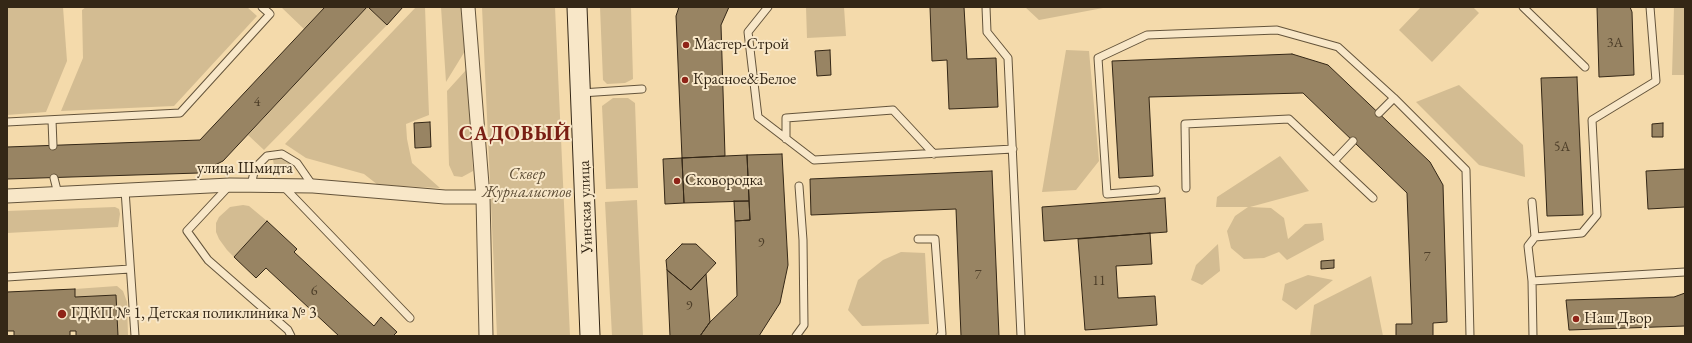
<!DOCTYPE html>
<meta charset="utf-8">
<style>
body{margin:0}
#map{position:relative;width:1692px;height:343px;overflow:hidden;background:#f4daab;font-family:"EB Garamond",serif}
canvas{display:block}
.frame{position:absolute;inset:0;border:8px solid #342716;pointer-events:none}
</style>
<div id="map">
<canvas width="1692" height="343"></canvas>
<div class="frame"></div>
</div>
<script>
const ctx = document.querySelector('canvas').getContext('2d');
ctx.lineJoin = 'round';
function fill(path, color) { ctx.fillStyle = color; ctx.fill(path, 'evenodd'); }
const poly = rows => new Path2D(rows.map(r => 'M' + r).join(''));
function trace(path, color, width, dash) { ctx.strokeStyle = color; ctx.lineWidth = width; ctx.lineCap = dash ? 'butt' : 'round'; ctx.setLineDash(dash || []); ctx.stroke(path); }
function write(font, color, halo, rows, align = 'center') {
  ctx.font = font + ' "EB Garamond",serif'; ctx.lineWidth = 4; ctx.setLineDash([]); ctx.textBaseline = 'middle'; ctx.strokeStyle = halo; ctx.fillStyle = color; for (const [text, x, y, turn = 0] of rows) {
    ctx.save(); ctx.translate(x, y); ctx.rotate((+turn || 0) * Math.PI / 180); ctx.textAlign = isNaN(turn) ? turn : align; if (halo) ctx.strokeText(text, 0, 0); ctx.fillText(text, 0, 0); ctx.restore();
  }
}
const green = poly([
 [7,7,63,7,67,61,46,112,7,115],
 [86,7,247,7,257,16,174,106,61,111,83,58,82,10],
 [281,7,325,7,304,29],
 [367,7,387,25,264,150,248,135],
 [416,7,425,7,429,115,406,124,407,139,412,163,440,188,378,185,364,174,306,158,285,144],
 [441,7,463,7,465,51,446,82],
 [482,7,555,7,570,336,497,336],
 [600,7,631,7,633,79,625,83,607,84,603,80],
 [806,7,844,7,846,36,807,38],
 [1025,7,1103,7,1103,8,1039,20],
 [1421,7,1473,7,1479,13,1432,62,1399,30],
 [1674,7,1685,7,1685,75,1672,75],
 [1066,50,1089,51,1099,161,1076,190,1042,192],
 [467,69,473,171,462,177,454,176,449,165,447,91],
 [1459,85,1523,145,1525,177,1479,165,1416,102],
 [613,98,628,98,635,103,638,188,606,189,602,106],
 [278,155,294,163,292,169,287,174,281,174,275,170,273,160],
 [1280,156,1309,191,1250,207,1271,208,1284,218,1288,239,1305,224,1322,223,1324,240,1287,260,1279,252,1264,258,1244,259,1231,248,1227,231,1235,216,1248,207,1216,207,1217,197],
 [637,200,643,336,612,336,605,202],
 [243,205,249,206,267,221,234,257,227,250,219,239,216,232,216,223,219,217,230,207],
 [115,207,119,209,120,214,118,227,7,233,7,211],
 [1218,244,1220,271,1202,285,1191,280,1196,265],
 [901,252,925,253,929,324,862,326,848,310,858,280,883,260],
 [1308,275,1333,280,1296,310,1282,300,1285,284],
 [1371,276,1383,336,1310,336,1314,305],
 [117,286,123,291,127,302,128,336,118,336,116,295,75,297,75,289]
]);
const building = poly([
 [325,7,367,7,223,161,199,173,7,179,7,147,200,140,325,7],
 [368,7,403,7,387,25,368,7],
 [679,7,729,7,721,25,725,156,682,158,676,16,679,7],
 [930,7,964,7,967,59,996,58,998,107,949,109,947,60,932,61,930,7],
 [1597,7,1630,7,1632,12,1634,75,1599,77,1597,7],
 [830,50,831,75,817,76,815,51,830,50],
 [1292,54,1328,65,1430,162,1443,185,1447,322,1433,323,1433,336,1396,336,1396,324,1412,324,1407,193,1303,93,1149,97,1153,176,1119,178,1112,61,1292,54],
 [1577,77,1583,215,1547,216,1541,78,1577,77],
 [430,122,431,147,415,148,414,123,430,122],
 [1663,123,1663,137,1652,137,1652,124,1663,123],
 [782,154,788,265,780,303,759,336,700,336,710,322,737,296,735,221,750,220,747,155,782,154],
 [747,155,749,201,684,203,682,158,747,155],
 [682,158,684,203,665,204,663,159,682,158],
 [1685,169,1685,207,1648,209,1646,171,1685,169],
 [992,171,999,336,961,336,956,209,811,215,810,179,992,171],
 [1165,198,1167,232,1044,241,1042,207,1165,198],
 [734,201,749,201,750,220,735,221,734,201],
 [267,221,297,249,294,252,374,326,381,317,397,332,393,336,339,336,266,268,256,278,234,257,267,221],
 [1150,233,1152,264,1116,266,1118,298,1155,296,1157,325,1085,330,1078,239,1150,233],
 [682,244,696,244,716,263,691,290,667,270,666,260,682,244],
 [1334,260,1334,268,1321,269,1321,261,1334,260],
 [667,270,691,290,706,274,710,322,700,336,670,336,667,270],
 [75,289,75,297,116,295,118,336,76,336,76,331,70,331,70,336,14,336,14,331,7,331,7,292,75,289],
 [1685,293,1685,326,1569,330,1566,300,1674,297,1685,293]
]);
const service = poly([
 [768,7,748,32,758,117,814,160,1013,149],
 [986,7,987,32,1008,58,1021,336],
 [1523,7,1585,67],
 [581,93,642,89],
 [1379,113,1394,98],
 [52,120,53,146],
 [7,122,180,113,270,14,262,7],
 [786,139,786,118,893,110,934,154],
 [1334,161,1353,141],
 [54,178,58,194],
 [230,185,187,231,208,260,288,330,291,336],
 [251,185,255,168,267,156,282,154,297,163,313,186],
 [284,187,410,318],
 [1186,188,1185,124,1289,119,1373,198],
 [125,190,135,336],
 [1156,190,1107,194,1098,58,1147,35,1277,30,1338,47,1394,98,1466,170,1470,336],
 [1532,202,1535,237,1528,246,1532,281,1533,336],
 [1535,237,1582,233,1597,215,1592,120,1656,81,1650,7],
 [918,239,935,239,942,334,940,336],
 [7,277,130,269],
 [1532,281,1685,272],
 [796,336,804,325,803,240,799,186]
]);
const minor = poly([
 [468,7,483,197,486,336],
 [7,196,230,185,313,186,445,197,483,197]
]);
const secondary = poly([
 [577,7,590,336]
]);
const markers = [
 [686,45,4,"#8f2418"],
 [685,80,4,"#8f2418"],
 [677,181,4,"#8f2418"],
 [62,314,5,"#8f2418"],
 [1576,319,4,"#8f2418"]
];
const numberNames = [
 ["3А",1615,43],
 ["4",257,102],
 ["5А",1562,147],
 ["9",761,243],
 ["7",1427,257],
 ["7",978,275],
 ["11",1099,281],
 ["6",314,291],
 ["9",689,306]
];
const poiNames = [
 ["Мастер-Строй",694,45],
 ["Красное&Белое",693,80],
 ["Сковородка",685,181],
 ["ГДКП № 1, Детская поликлиника № 3",71,314],
 ["Наш Двор",1584,319]
];
const streetNames = [
 ["улица Шмидта",245,169],
 ["Уинская улица",586,207,-92]
];
const parkNames = [
 ["Сквер",527,175],
 ["Журналистов",527,193]
];
const districtNames = [
 ["САДОВЫЙ",515,135]
];
fill(green, '#d3bc92');
fill(building, '#988463');
trace(building, '#342716', 1);
trace(service, '#64543b', 9);
trace(minor, '#64543b', 15);
trace(secondary, '#342716', 21);
trace(service, '#f8e7c8', 7);
trace(minor, '#f8e7c8', 13);
trace(secondary, '#f8e7c8', 19);
for (const [x, y, r, color] of markers) { const dot = new Path2D(); dot.arc(x, y, r, 0, 2 * Math.PI); ctx.fillStyle = color; ctx.fill(dot); trace(dot, '#f8e7c8', 1.5); }
write('14px', '#4d3e29', null, numberNames);
write('16px', '#342716', '#f8e7c8', poiNames, 'left');
write('16px', '#342716', '#f8e7c8', streetNames);
write('italic 16px', '#5c4c35', '#f8e7c8', parkNames);
ctx.letterSpacing = '1px';
write('bold 20px', '#7a1f14', '#f8e7c8', districtNames);
ctx.letterSpacing = '0px';
</script>
